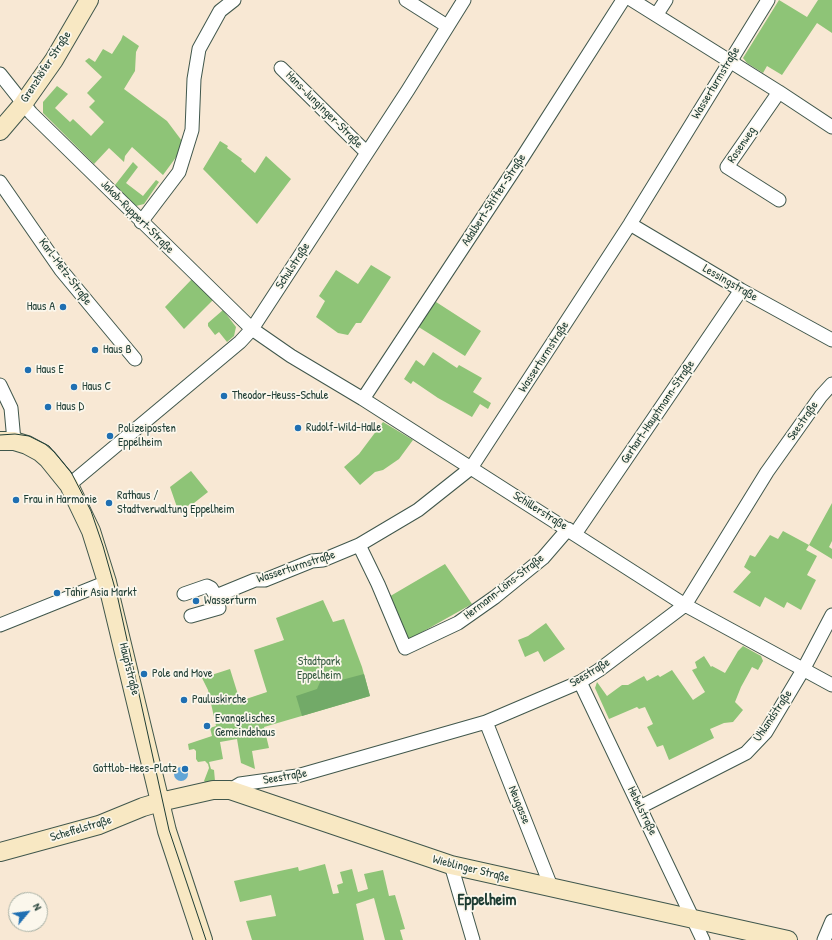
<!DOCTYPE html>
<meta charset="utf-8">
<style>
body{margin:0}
#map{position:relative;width:832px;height:940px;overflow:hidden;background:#f8e8d4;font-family:"Patrick Hand",sans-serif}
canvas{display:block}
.north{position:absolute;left:8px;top:892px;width:40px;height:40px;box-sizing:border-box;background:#fbf7ec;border:1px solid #a3ada2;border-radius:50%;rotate:61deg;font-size:11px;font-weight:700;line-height:16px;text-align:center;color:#1f3d34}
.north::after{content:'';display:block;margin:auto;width:14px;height:18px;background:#1f6fb2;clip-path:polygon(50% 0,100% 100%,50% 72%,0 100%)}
</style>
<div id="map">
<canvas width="832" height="940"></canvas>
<div class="north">N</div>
</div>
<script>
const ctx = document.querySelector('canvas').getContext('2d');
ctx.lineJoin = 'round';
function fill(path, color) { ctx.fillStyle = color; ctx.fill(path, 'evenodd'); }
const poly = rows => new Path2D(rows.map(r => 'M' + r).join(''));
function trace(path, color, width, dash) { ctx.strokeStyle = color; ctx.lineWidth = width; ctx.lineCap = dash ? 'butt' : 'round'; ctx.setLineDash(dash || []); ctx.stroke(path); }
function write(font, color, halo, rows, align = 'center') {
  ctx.font = font + ' "Patrick Hand",sans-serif'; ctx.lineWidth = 3.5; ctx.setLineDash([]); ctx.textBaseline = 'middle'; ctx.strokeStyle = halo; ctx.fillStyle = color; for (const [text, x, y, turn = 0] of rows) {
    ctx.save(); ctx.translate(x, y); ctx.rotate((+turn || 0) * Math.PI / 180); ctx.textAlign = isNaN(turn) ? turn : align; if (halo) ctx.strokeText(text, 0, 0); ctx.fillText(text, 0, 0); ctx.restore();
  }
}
const green = poly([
 [779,0,807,17,818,0,832,0,832,33,817,23,782,75,767,66,763,73,747,63,743,58],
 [123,35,139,46,136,52,135,71,124,89,167,121,185,145,163,175,132,147,125,156,124,162,109,148,94,164,43,113,43,102,57,86,68,94,55,108,70,122,73,119,91,136,104,122,89,107,95,101,87,93,102,77,85,61,89,58,95,62,103,49,112,54,121,40],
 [220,141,228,146,227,148,242,159,241,161,255,173,266,156,291,179,257,224,203,169],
 [133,162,138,167,126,183,143,196,156,180,159,182,144,204,136,206,115,185],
 [371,265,391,277,361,323,356,323,348,335,338,333,316,317,325,301,319,296,336,270,358,284],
 [192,279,213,300,184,329,165,307],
 [433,300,481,331,465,356,417,326],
 [223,310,236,327,234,336,227,342,219,332,215,335,208,326,208,323],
 [433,352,457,368,459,365,482,378,473,392,491,403,488,409,480,404,472,417,438,398,413,381,411,384,404,379,416,360,424,366],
 [383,422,413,440,399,459,383,470,375,472,360,485,344,467,359,454],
 [191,471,208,492,194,503,178,510,170,487],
 [832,503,832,541,829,547,832,549,832,559,809,545,806,550,817,556,807,575,816,580,801,610,787,602,784,608,765,597,760,607,733,592,751,572,744,567,750,555,755,557,770,535,778,539,783,531,809,545],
 [445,564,472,604,408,640,387,598],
 [323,600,333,622,344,619,362,667,370,696,264,727,269,748,252,751,255,769,241,763,237,739,220,742,223,759,209,762,211,769,214,770,215,781,206,783,204,781,209,768,208,764,205,761,198,762,196,759,196,751,194,749,189,750,188,744,212,736,210,728,216,726,208,690,202,678,230,669,240,701,267,692,254,650,284,640,276,618],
 [546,623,565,649,544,662,538,651,525,657,518,640,528,636],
 [743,646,761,656,763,661,758,670,752,667,741,687,735,702,743,710,733,722,724,723,710,729,714,738,669,760,663,745,657,747,647,727,653,724,645,707,639,709,637,707,609,719,595,688,597,682,607,696,622,685,628,685,644,676,647,681,658,675,660,677,672,670,693,700,705,692,692,670,697,668,695,662,704,656,711,667,712,666,725,673,738,651],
 [325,864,333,894,339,893,337,885,343,883,340,872,352,869,358,892,368,889,364,874,383,870,389,896,395,895,405,929,400,930,403,940,385,940,374,898,356,904,364,940,252,940,246,921,276,916,271,895,240,902,234,881,298,867,299,871]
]);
const forest = poly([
 [324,673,328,674,334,682,364,674,370,696,302,716,296,696,317,689]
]);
const water = poly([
 '174 774a7 7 0 1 1 14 0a7 7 0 1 1-14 0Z'
]);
const street = poly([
 [406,0,447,26],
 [632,0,779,92,832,127],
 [657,14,666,0],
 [281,68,366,152],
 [0,74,31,113,252,329,291,356,363,399,685,605,832,685],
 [779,92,727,167,779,200],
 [0,182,61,270,135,359],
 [141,222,179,172,192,130,194,79,199,49,220,11,234,0],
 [630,224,741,290,832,340],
 [0,385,11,408,14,441],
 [363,399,522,158,623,0],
 [69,485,240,342,252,329,408,90,464,0],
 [575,534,741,290],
 [359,545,378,584,405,648,458,623,495,597,543,558,568,529],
 [184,594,207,586,211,588,216,596,219,608,191,616],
 [216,596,255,580,265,580,312,561,323,560,359,545,418,510,471,468,630,224,768,0],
 [0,625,107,582],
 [580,682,703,940],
 [486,722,552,889],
 [230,790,240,784,297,776,486,722,580,682,599,670,685,605,767,472,821,396,832,384],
 [640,807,746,753,766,732,803,670,832,615],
 [451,865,473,940],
 [824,940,832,921]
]);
const secondary = poly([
 [0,131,23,104,54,60,89,0],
 [0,441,14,441,27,445,40,452,48,459,69,485,91,531,107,582,167,831,203,940],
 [0,852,99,825,143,807,160,802,213,790,230,790,451,865,788,940]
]);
const tram = poly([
 [0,435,15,434,29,436,49,446,71,472,91,511,103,546,118,599,169,830,206,940]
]);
const markers = [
 [63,307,4,"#1f6fb2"],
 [95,350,4,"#1f6fb2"],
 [28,370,4,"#1f6fb2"],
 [74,387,4,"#1f6fb2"],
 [224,396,4,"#1f6fb2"],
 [48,407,4,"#1f6fb2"],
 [298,428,4,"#1f6fb2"],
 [110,436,4,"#1f6fb2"],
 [16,500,4,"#1f6fb2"],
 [109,503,4,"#1f6fb2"],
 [57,593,4,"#1f6fb2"],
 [196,601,4,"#1f6fb2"],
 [144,674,4,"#1f6fb2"],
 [184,700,4,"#1f6fb2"],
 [207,726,4,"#1f6fb2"],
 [185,769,4,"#1f6fb2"]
];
const streetNames = [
 ["Grenzhöfer Straße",46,67,-57],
 ["Wasserturmstraße",716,83,-59],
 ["Hans-Junginger-Straße",324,110,45],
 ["Rosenweg",742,145,-56],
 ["Adalbert-Stifter-Straße",494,200,-57],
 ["Jakob-Ruppert-Straße",137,217,45],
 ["Schulstraße",293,266,-57],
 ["Karl-Metz-Straße",65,272,53],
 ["Lessingstraße",730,283,30],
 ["Wasserturmstraße",544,357,-57],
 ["Gerhart-Hauptmann-Straße",658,412,-56],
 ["Seestraße",803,421,-55],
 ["Schillerstraße",540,511,32],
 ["Wasserturmstraße",296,567,-18],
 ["Hermann-Löns-Straße",504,587,-38],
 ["Hauptstraße",129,669,76],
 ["Seestraße",590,673,-31],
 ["Uhlandstraße",773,716,-56],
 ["Seestraße",285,777,-10],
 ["Neugasse",519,805,68],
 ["Hebelstraße",642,811,64],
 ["Scheffelstraße",81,829,-17],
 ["Wieblinger Straße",471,869,14]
];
const poiNames = [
 ["Haus A",55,307,"right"],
 ["Haus B",103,350],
 ["Haus E",36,370],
 ["Haus C",82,387],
 ["Theodor-Heuss-Schule",232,396],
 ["Haus D",56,407],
 ["Rudolf-Wild-Halle",306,428],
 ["Polizeiposten",118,429],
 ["Eppelheim",118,443],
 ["Rathaus /",117,496],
 ["Stadtverwaltung Eppelheim",117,510],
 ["Frau in Harmonie",24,500],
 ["Tahir Asia Markt",65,593],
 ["Wasserturm",204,601],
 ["Pole and Move",152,674],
 ["Pauluskirche",192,700],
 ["Evangelisches",215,719],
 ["Gemeindehaus",215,733],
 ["Gottlob-Hees-Platz",177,769,"right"]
];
const parkNames = [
 ["Stadtpark",319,662],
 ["Eppelheim",319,676]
];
const districtNames = [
 ["Eppelheim",487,901]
];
fill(green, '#8ec477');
fill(forest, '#72aa68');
fill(water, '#62a5d6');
trace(street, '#40574c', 15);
trace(secondary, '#40574c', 20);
trace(street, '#fff', 13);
trace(secondary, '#f8e8c3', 18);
trace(tram, '#1f3d34', 1);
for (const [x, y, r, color] of markers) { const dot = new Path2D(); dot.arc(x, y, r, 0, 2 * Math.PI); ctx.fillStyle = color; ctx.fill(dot); trace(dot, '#fbf7ec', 1.5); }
write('12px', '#1f3d34', '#fbf7ec', streetNames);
write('12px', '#1f3d34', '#fbf7ec', poiNames, 'left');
write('12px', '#3b5f45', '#fbf7ec', parkNames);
write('bold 16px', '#1f3d34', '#fbf7ec', districtNames);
</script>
